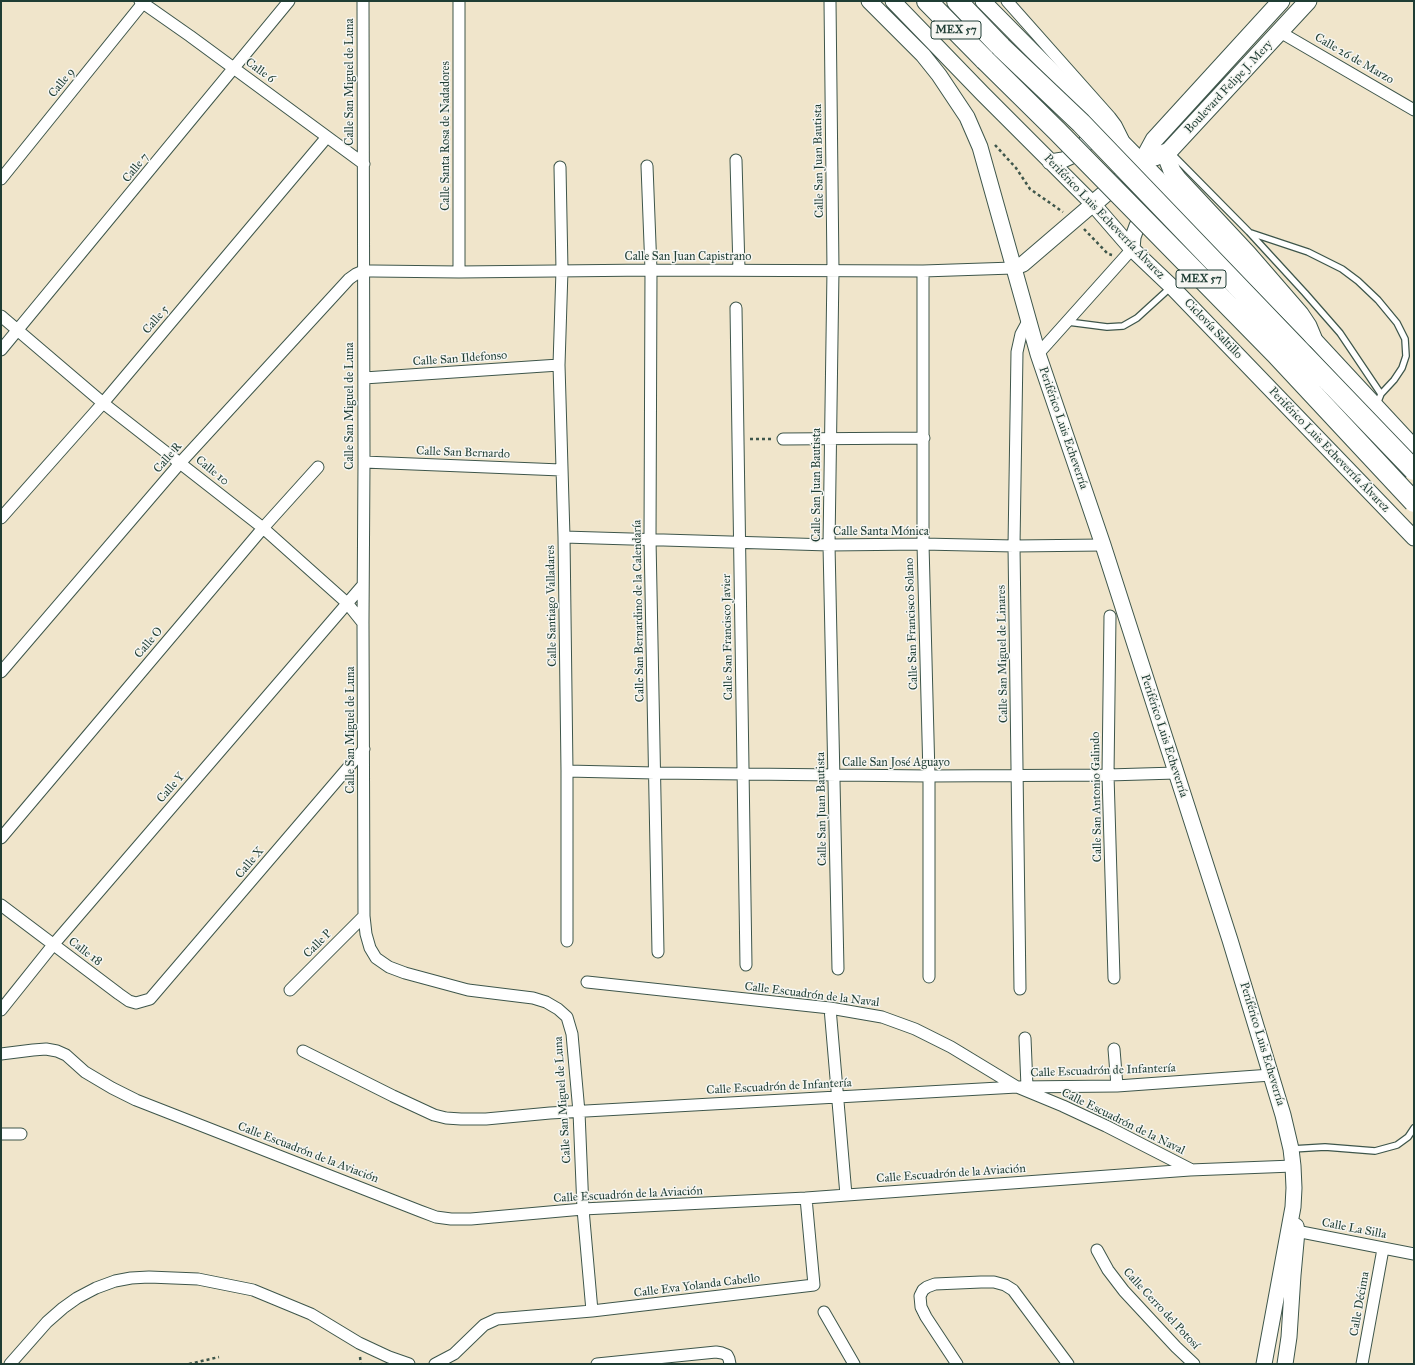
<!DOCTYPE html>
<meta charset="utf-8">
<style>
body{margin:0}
#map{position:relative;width:1415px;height:1365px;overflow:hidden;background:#f0e5cb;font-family:"IM FELL Great Primer",serif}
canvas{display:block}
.frame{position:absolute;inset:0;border:2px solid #1f3d34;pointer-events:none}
</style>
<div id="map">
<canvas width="1415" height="1365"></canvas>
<div class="frame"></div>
</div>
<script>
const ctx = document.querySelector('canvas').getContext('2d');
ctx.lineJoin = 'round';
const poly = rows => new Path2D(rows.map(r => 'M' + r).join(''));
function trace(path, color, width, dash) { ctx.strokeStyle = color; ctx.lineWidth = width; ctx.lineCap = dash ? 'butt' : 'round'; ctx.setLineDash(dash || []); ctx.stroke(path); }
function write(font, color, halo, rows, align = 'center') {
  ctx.font = font + ' "IM FELL Great Primer",serif'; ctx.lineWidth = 3; ctx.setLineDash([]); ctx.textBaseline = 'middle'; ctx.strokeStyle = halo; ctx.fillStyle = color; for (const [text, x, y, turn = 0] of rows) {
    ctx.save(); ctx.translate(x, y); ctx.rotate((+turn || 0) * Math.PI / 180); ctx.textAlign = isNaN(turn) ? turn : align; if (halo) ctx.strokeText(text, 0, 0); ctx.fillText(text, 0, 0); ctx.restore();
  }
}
const path = poly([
 [995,145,1016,168,1030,189,1063,212],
 [1084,229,1108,254,1112,255],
 [750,439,773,439],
 [360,1357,361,1364],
 [189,1364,219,1357]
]);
const lane = poly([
 [1172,154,1249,232,1305,293,1340,333,1381,394,1377,404],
 [1251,233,1308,252,1342,269,1358,281,1378,300,1397,323,1405,339,1406,356,1402,368,1394,380,1381,394],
 [1068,322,1107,327,1123,326,1137,318,1171,287],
 [1292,1149,1325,1147,1375,1151,1397,1145,1408,1137,1414,1128]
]);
const street = poly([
 [140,1,190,36,364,164],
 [363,1,364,462,363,623,364,916,366,934,370,948,376,958,389,967,405,973,468,990,533,998,546,1002,558,1009,567,1017,572,1034,579,1112,583,1209,592,1311],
 [459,1,459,272],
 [830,1,833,270,829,545,838,969],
 [1007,1,1110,117,1116,125,1123,139],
 [1280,32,1414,110],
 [736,160,739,270],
 [647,166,651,270,650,539,658,952],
 [560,167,562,270,559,365,564,537,567,771,567,941],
 [1,179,143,3],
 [923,271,923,544,929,776,929,977],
 [736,308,746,965],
 [1,316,103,403,263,528,347,603,363,623],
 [1,350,289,1],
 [1038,354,1132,249],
 [364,378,559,365],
 [783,439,924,438],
 [364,462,561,470],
 [1,518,103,403,327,137],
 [564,537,829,545,923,544,1014,546,1103,545],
 [1110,616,1108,775,1114,978],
 [1,672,181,462,349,279,356,274,363,271,373,271,459,272,651,270,923,271,1013,268],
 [567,771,655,773,929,776,1108,775,1176,773],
 [1,838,263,528,318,467],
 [1,905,119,994,129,1001,136,1003,150,999,364,749],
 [587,982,830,1008,882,1017,915,1029,951,1047,1017,1087,1063,1106,1106,1126,1190,1169],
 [1020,989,1014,546,1017,352,1021,334,1028,321],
 [290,990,364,916],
 [830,1008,846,1195],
 [1,1010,53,945,363,585],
 [1025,1038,1027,1087],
 [1114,1049,1117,1086],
 [303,1051,393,1096,434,1115,446,1118,461,1119,486,1119,550,1113,1017,1087,1117,1086,1271,1075],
 [1,1054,33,1050,46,1049,57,1051,66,1055,85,1072,112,1088,136,1100,420,1211,436,1217,451,1219,471,1219,583,1209,806,1198,1190,1170,1293,1166],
 [1,1134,21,1134],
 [1291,1230,1414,1254],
 [1097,1250,1108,1270,1124,1291,1176,1347,1194,1364],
 [824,1312,854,1364],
 [10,1364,47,1322,63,1308,77,1298,96,1288,115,1281,131,1278,149,1277,198,1279,253,1290,311,1314,359,1343,389,1357,409,1364],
 [435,1364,454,1354,484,1325,497,1319,592,1311,814,1285,806,1198],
 [597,1364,716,1352,722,1353,727,1355,729,1359,730,1364],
 [957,1364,926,1317,921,1307,920,1296,923,1290,927,1287,935,1284,981,1282,994,1282,1005,1285,1013,1290,1068,1364],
 [1362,1364,1383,1249]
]);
const secondary = poly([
 [869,1,923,55,939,75,967,117,980,147,1038,354,1103,545,1230,940,1283,1115,1291,1149,1293,1166,1294,1188,1293,1207,1264,1364],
 [893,1,983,94,1093,204,1132,249,1172,287,1414,538],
 [983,1,1142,162,1313,338,1414,447],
 [1050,162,1063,160,1074,155,1084,146,1090,135,1092,123],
 [1132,249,1133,237,1137,226,1145,217,1154,210,1165,206,1172,206],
 [1013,268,1023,264,1093,204],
 [1285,1364,1289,1337,1293,1275,1297,1231,1296,1226]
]);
const primary = poly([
 [1165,153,1172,171,1178,179,1248,254,1300,314,1308,326,1313,338],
 [1155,157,1169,151,1308,1],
 [1093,204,1142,162,1154,140,1281,1]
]);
const highway = poly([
 [927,1,985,60],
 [957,1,1001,47]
]);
const highwayBridge = poly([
 [1001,47,1081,123,1414,470],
 [985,60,1057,131,1275,353,1414,502]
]);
const shields = [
 [956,30,50],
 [1201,279,50]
];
const shieldNames = [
 ["MEX 57",956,30],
 ["MEX 57",1201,279]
];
const streetNames = [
 ["Calle 26 de Marzo",1354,59,30],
 ["Calle 6",260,71,36],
 ["Calle San Miguel de Luna",350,82,-90],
 ["Calle 9",62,83,-51],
 ["Boulevard Felipe J. Mery",1229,87,-47],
 ["Calle Santa Rosa de Nadadores",446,136,-90],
 ["Calle San Juan Bautista",819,161,-91],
 ["Calle 7",136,168,-51],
 ["Periférico Luis Echeverría Álvarez",1104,217,46],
 ["Calle San Juan Capistrano",688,257],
 ["Calle 5",156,320,-50],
 ["Ciclovía Saltillo",1213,329,46],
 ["Calle San Ildefonso",460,359,-4],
 ["Calle San Miguel de Luna",350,406,-90],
 ["Periférico Luis Echeverría",1063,428,71],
 ["Periférico Luis Echeverría Álvarez",1329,450,46],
 ["Calle San Bernardo",463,453,2],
 ["Calle R",168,458,-49],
 ["Calle 10",212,471,39],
 ["Calle San Juan Bautista",817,485,-90],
 ["Calle Santa Mónica",881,532],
 ["Calle Santiago Valladares",552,606,-91],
 ["Calle San Bernardino de la Calendaría",639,611,-91],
 ["Calle San Francisco Solano",912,624,-92],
 ["Calle San Francisco Javier",728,637,-91],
 ["Calle O",149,643,-50],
 ["Calle San Miguel de Linares",1003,654,-91],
 ["Calle San Miguel de Luna",351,730,-90],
 ["Periférico Luis Echeverría",1164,736,72],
 ["Calle San José Aguayo",896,763],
 ["Calle Y",171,788,-49],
 ["Calle San Antonio Galindo",1097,797,-91],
 ["Calle San Juan Bautista",822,809,-91],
 ["Calle X",250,863,-50],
 ["Calle P",318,944,-45],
 ["Calle 18",85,952,37],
 ["Calle Escuadrón de la Naval",812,995,7],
 ["Periférico Luis Echeverría",1262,1044,73],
 ["Calle Escuadrón de Infantería",1103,1071,-2],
 ["Calle Escuadrón de Infantería",779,1087,-3],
 ["Calle San Miguel de Luna",563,1100,-94],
 ["Calle Escuadrón de la Naval",1123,1122,26],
 ["Calle Escuadrón de la Aviación",308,1153,21],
 ["Calle Escuadrón de la Aviación",951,1174,-4],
 ["Calle Escuadrón de la Aviación",628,1195,-3],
 ["Calle La Silla",1354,1229,11],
 ["Calle Eva Yolanda Cabello",697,1286,-7],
 ["Calle Décima",1360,1304,-80],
 ["Calle Cerro del Potosí",1161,1309,47]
];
trace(lane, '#3e564b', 8);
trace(street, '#3e564b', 13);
trace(secondary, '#3e564b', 17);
trace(primary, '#3e564b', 19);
trace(highway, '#3e564b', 22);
trace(path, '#3e564b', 2.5, [3, 3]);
trace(lane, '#fff', 5.5);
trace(street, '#fff', 11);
trace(secondary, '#fff', 15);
trace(primary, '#fff', 17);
trace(highway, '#fff', 20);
trace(highwayBridge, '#3e564b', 22, []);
trace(highwayBridge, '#fff', 20);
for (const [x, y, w] of shields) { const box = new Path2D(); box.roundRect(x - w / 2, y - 9, w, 18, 3); ctx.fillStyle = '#f6f6f2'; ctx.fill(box); trace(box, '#1f3d34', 1); }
write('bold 11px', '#1f3d34', null, shieldNames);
write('12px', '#1f3d34', '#f6f6f2', streetNames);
</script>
